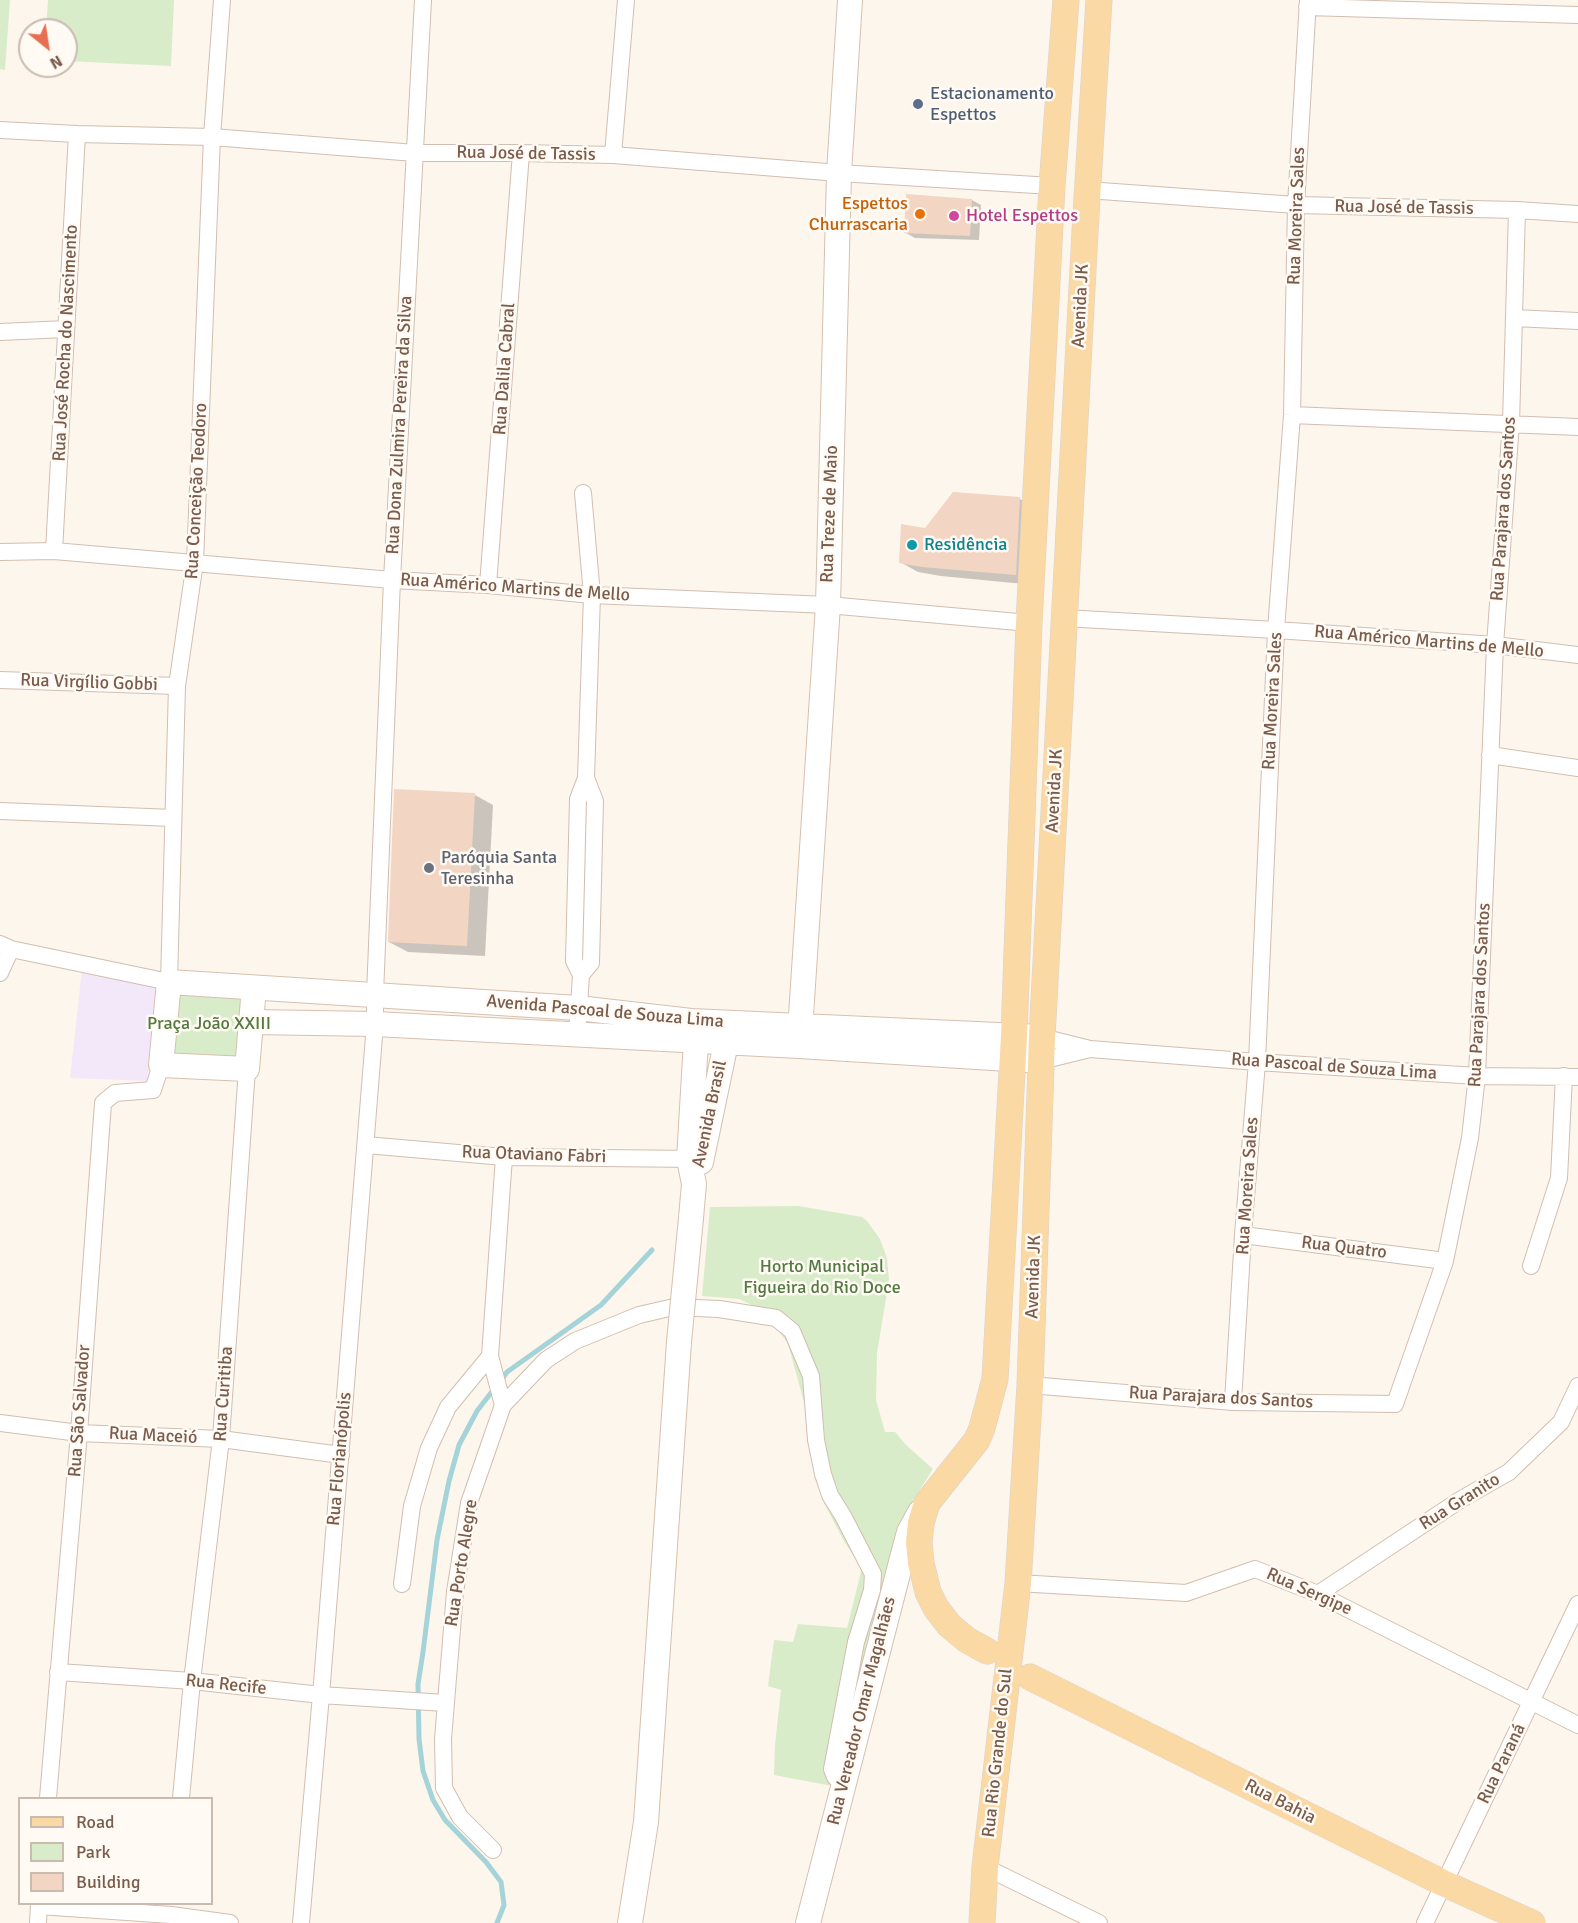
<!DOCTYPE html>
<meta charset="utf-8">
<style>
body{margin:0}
#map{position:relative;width:1578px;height:1923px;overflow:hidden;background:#fdf6ec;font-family:Signika,sans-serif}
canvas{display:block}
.legend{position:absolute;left:18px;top:1797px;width:195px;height:108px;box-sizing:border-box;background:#fffaf3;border:2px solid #cabbb1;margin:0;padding:8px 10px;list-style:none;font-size:18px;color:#7a5c4d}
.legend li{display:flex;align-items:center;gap:12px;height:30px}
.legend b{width:30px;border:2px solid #cabbb1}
.north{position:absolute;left:18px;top:18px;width:60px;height:60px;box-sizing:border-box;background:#fffaf3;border:2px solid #cabbb1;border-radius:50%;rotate:150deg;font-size:16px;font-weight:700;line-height:24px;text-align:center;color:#7a5c4d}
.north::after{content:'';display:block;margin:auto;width:21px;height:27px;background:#e76f51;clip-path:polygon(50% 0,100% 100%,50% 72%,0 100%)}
</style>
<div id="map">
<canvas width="1578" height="1923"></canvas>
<ul class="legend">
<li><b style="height:8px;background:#fbd9a5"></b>Road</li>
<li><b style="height:16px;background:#d8ecc9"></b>Park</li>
<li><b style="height:16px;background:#f3d5c3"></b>Building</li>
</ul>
<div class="north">N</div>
</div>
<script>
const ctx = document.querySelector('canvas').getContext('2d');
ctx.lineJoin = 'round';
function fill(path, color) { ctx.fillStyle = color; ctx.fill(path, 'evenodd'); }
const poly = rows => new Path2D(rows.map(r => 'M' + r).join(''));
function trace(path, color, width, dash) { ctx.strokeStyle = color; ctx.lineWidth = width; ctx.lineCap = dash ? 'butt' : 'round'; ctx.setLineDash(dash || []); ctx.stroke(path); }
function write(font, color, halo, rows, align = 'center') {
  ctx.font = font + ' Signika,sans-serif'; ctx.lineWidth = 5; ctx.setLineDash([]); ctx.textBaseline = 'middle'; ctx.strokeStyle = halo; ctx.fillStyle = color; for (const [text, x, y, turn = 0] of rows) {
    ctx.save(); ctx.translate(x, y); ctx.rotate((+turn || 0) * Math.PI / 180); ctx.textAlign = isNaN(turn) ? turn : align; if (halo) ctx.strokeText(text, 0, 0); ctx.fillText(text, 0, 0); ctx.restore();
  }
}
const education = poly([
 [82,969,159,983,147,1081,70,1078]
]);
const green = poly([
 [0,0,10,0,5,70,0,69],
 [48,0,174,0,171,66,66,61,66,30,46,30],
 [177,987,245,992,241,1061,172,1056],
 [799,1206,862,1217,867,1221,880,1239,887,1258,889,1280,877,1353,876,1400,885,1432,895,1432,906,1445,933,1469,907,1510,899,1534,832,1786,774,1775,775,1745,781,1690,768,1686,774,1640,793,1642,798,1624,847,1628,862,1568,845,1543,824,1503,813,1462,804,1402,788,1344,765,1311,739,1299,702,1296,710,1207]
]);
const shadow = poly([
 [972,200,981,205,979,240,915,238,906,233],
 [954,494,1020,499,1038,509,1034,585,941,576,918,572,900,562],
 [475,795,493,805,485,956,408,952,389,942]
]);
const stream = poly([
 [500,1382,507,1372,601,1305,652,1250],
 [494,1389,477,1411,459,1445,449,1481,437,1540,423,1652,418,1684,419,1739,423,1771,433,1800,445,1820,486,1862,501,1882,504,1905,497,1923]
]);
const building = poly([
 [906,194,972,199,970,236,904,233],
 [953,492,1020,497,1016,575,922,567,899,563,901,524,925,528],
 [394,789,475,793,467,946,388,942]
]);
const street = poly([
 [1307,7,1578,15],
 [0,130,77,134,212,137,415,153,521,153,613,155,839,173,1052,186],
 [613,155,626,0],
 [1087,190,1296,205,1517,210,1578,214],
 [1514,318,1578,321],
 [0,332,66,329],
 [1292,415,1578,427],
 [54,551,77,134],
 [0,552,54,551,392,580,488,585,592,595,828,605,1029,623],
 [488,585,521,153],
 [1064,618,1276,630,1495,645,1578,655],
 [0,680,177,686],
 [1490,755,1578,768],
 [0,811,173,818],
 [0,944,11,949,169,982,177,686,195,562,212,137,222,0],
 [0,973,11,949],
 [581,975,574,961,578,799,586,778,592,595,583,493],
 [577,1036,581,975,591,963,595,801,586,778],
 [1042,1037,1090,1049,1257,1062,1477,1076,1578,1077],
 [1041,1061,1086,1050],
 [366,1145,504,1157,698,1159],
 [1243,1235,1445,1261],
 [1531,1266,1559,1178,1564,1076],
 [1030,1385,1233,1402,1395,1404,1445,1261,1470,1138,1477,1076,1495,645,1511,423,1517,210],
 [1233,1402,1243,1235,1257,1062,1276,630,1292,415,1296,205,1308,0],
 [503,1405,546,1360,575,1341,639,1315,674,1307,719,1309,776,1318,792,1331,811,1376,816,1440,823,1474,830,1495,843,1516,873,1574,872,1590,856,1642,832,1769,835,1777,844,1783],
 [0,1423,79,1433,221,1439,341,1455],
 [1018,1583,1186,1593,1255,1569,1318,1594,1578,1725],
 [402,1584,412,1506,429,1448,448,1407,490,1356],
 [1318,1594,1460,1500,1509,1472,1561,1422,1578,1386],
 [58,1672,192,1681,321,1695,445,1703],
 [48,1798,79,1433,103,1103,115,1093,153,1090,161,1065],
 [181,1798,192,1681,221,1439,247,1069],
 [493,1850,460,1817,444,1788,443,1739,455,1592,469,1503,503,1405,490,1356,504,1157],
 [985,1867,1099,1923],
 [39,1906,171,1915,230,1923],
 [38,1923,39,1904],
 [301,1923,321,1695,375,1024,375,994,392,580,423,0],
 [1425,1923,1578,1604]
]);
const secondary = poly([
 [254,988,247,1069,161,1065,169,982,578,1008,691,1021,1042,1037],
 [251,1022,375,1024,799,1046,1041,1061],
 [799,1046,828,605,839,173,850,0],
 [701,1162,726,1043],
 [691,1218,694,1184,689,1159,696,1041,693,1026],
 [630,1923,646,1822,679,1342],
 [808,1923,900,1566,909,1532,920,1512]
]);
const primary = poly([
 [987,1651,967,1640,949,1625,936,1608,928,1592,921,1563,919,1542,921,1523,927,1503,977,1440,982,1428,995,1379,1014,1036,1029,623,1052,186,1066,0],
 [1030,1677,1443,1883,1532,1923],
 [982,1923,985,1867,1018,1583,1030,1385,1042,1037,1085,232,1099,0]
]);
const secondaryBridge = poly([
 [679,1342,691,1218]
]);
const markers = [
 [918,104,6,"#5c6f8a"],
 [920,214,6,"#e8710a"],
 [954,216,6,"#d1479c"],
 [912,545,6,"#0f9aa8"],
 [429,868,6,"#6b7280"]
];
const serviceNames = [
 ["Estacionamento",930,94],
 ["Espettos",930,115]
];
const streetNames = [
 ["Rua José de Tassis",526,154,1],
 ["Rua José de Tassis",1404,208,1],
 ["Rua Moreira Sales",1297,216,-88],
 ["Avenida JK",1081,306,-87],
 ["Rua José Rocha do Nascimento",66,343,-87],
 ["Rua Dalila Cabral",505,369,-86],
 ["Rua Dona Zulmira Pereira da Silva",400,425,-87],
 ["Rua Conceição Teodoro",197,491,-87],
 ["Rua Parajara dos Santos",1504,509,-86],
 ["Rua Treze de Maio",830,514,-88],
 ["Rua Américo Martins de Mello",515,588,4],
 ["Rua Américo Martins de Mello",1429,642,5],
 ["Rua Virgílio Gobbi",89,683,2],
 ["Rua Moreira Sales",1273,701,-87],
 ["Avenida JK",1055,791,-87],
 ["Rua Parajara dos Santos",1480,995,-87],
 ["Avenida Pascoal de Souza Lima",605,1012,5],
 ["Rua Pascoal de Souza Lima",1334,1067,4],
 ["Avenida Brasil",710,1114,-78],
 ["Rua Otaviano Fabri",534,1155,2],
 ["Rua Moreira Sales",1248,1186,-86],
 ["Rua Quatro",1344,1248,7],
 ["Avenida JK",1034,1277,-88],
 ["Rua Curitiba",224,1394,-86],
 ["Rua Parajara dos Santos",1221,1398,3],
 ["Rua São Salvador",80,1411,-86],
 ["Rua Maceió",153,1436,3],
 ["Rua Florianópolis",340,1459,-85],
 ["Rua Granito",1460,1502,-32],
 ["Rua Porto Alegre",462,1563,-81],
 ["Rua Sergipe",1309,1592,24],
 ["Rua Recife",226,1685,6],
 ["Rua Vereador Omar Magalhães",862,1711,-76],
 ["Rua Rio Grande do Sul",998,1753,-84],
 ["Rua Paraná",1502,1764,-64],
 ["Rua Bahia",1280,1802,27]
];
const foodNames = [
 ["Espettos",908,204],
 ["Churrascaria",908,225]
];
const hotelNames = [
 ["Hotel Espettos",966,216]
];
const cultureNames = [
 ["Residência",924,545]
];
const worshipNames = [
 ["Paróquia Santa",441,858],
 ["Teresinha",441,879]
];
const parkNames = [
 ["Praça João XXIII",209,1024],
 ["Horto Municipal",822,1267],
 ["Figueira do Rio Doce",822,1288]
];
fill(education, '#f3e8fa');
fill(green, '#d8ecc9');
fill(shadow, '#0003');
trace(stream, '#a5d3da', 5);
fill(building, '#f3d5c3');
trace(street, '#d1beb0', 18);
trace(secondary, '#d6c0b0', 26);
trace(primary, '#dad1cd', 27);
trace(street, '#fff', 16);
trace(secondary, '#fff', 24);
trace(primary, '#fbd9a5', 26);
trace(secondaryBridge, '#d6c0b0', 26, []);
trace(secondaryBridge, '#fff', 24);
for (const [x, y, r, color] of markers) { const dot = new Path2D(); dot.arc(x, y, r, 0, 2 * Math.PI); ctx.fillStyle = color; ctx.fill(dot); trace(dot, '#fffaf3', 2); }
write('18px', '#4e5e75', '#fffaf3', serviceNames, 'left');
write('18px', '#7a5c4d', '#fffaf3', streetNames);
write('18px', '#c56008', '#fffaf3', foodNames, 'right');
write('18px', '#b23c85', '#fffaf3', hotelNames, 'left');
write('18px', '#0d838f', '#fffaf3', cultureNames, 'left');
write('18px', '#5b616d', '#fffaf3', worshipNames, 'left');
write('18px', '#537a41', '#fffaf3', parkNames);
</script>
